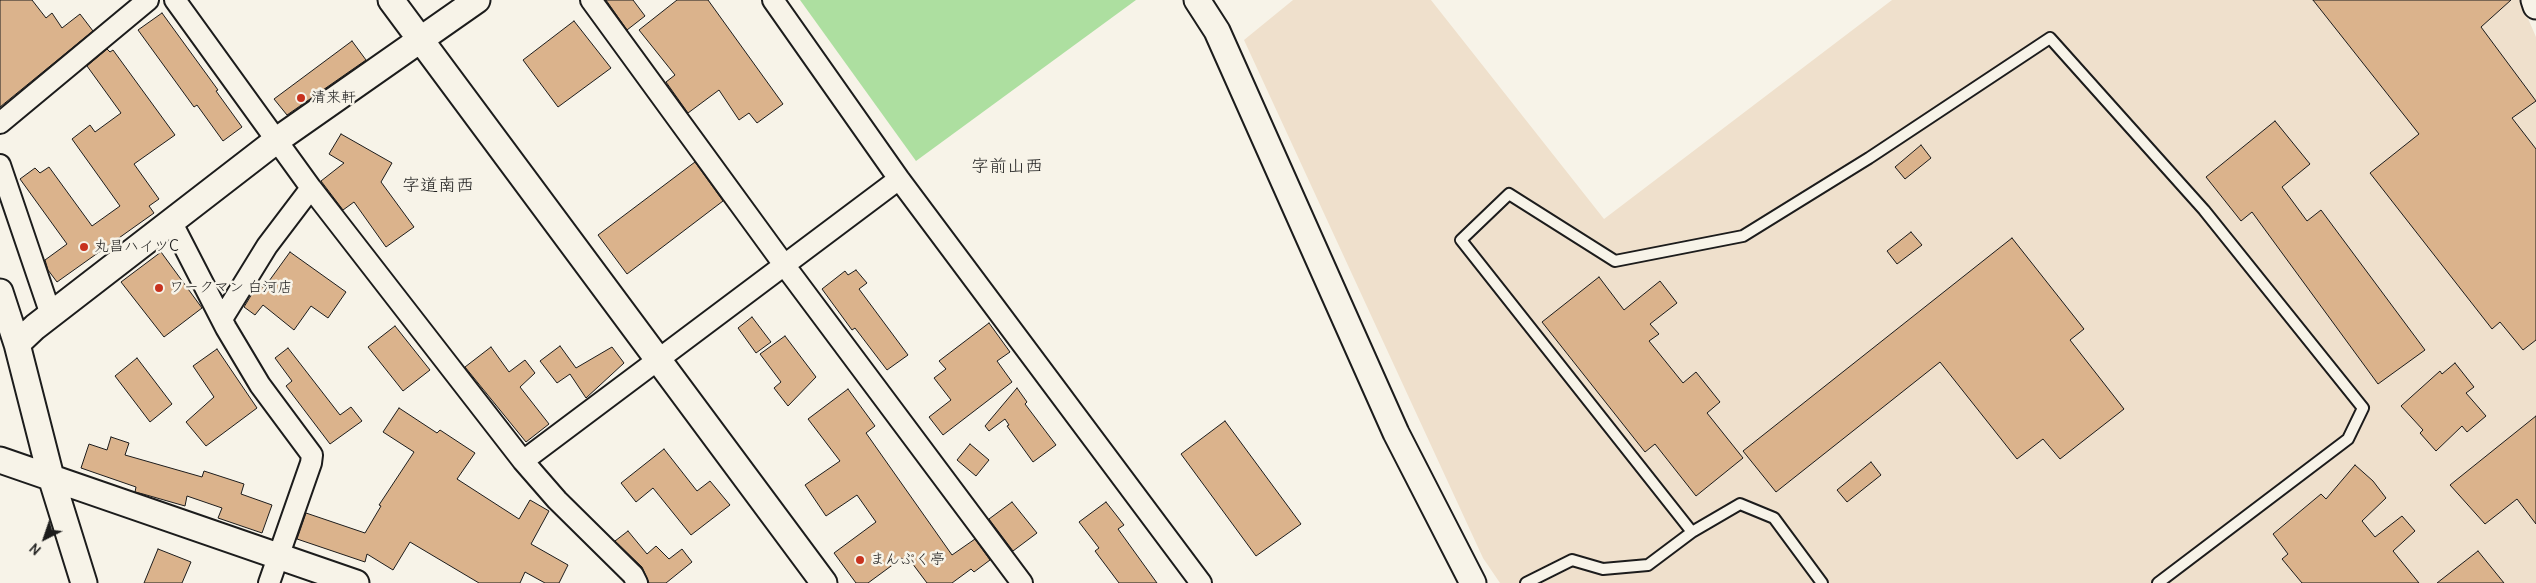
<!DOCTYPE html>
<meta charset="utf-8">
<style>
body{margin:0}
#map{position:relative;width:2536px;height:583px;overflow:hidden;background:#f7f3e8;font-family:Delius,sans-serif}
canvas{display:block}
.north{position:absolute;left:20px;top:513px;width:50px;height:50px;-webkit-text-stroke:4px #f7f3e8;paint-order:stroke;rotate:221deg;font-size:14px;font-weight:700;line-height:20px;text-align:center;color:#1c1c1c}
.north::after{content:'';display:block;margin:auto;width:18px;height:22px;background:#1c1c1c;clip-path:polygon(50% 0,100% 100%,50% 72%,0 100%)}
</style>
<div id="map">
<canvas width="2536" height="583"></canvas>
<div class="north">N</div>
</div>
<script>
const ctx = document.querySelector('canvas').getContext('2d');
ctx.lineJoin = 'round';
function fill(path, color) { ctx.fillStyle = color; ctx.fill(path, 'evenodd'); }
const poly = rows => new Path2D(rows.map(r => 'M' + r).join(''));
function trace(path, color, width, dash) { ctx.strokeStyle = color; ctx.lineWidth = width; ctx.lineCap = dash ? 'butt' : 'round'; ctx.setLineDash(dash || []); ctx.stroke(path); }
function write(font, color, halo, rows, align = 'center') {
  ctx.font = font + ' Delius,"Klee One",sans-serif'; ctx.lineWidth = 5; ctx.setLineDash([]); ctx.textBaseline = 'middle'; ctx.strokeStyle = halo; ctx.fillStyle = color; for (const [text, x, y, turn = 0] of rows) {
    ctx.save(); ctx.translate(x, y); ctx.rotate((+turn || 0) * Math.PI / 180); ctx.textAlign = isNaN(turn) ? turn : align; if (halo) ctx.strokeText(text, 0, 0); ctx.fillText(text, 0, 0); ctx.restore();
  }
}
const built = poly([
 [1293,0,1431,0,1604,219,1892,0,2520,0,2536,37,2536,583,1500,583,1483,558,1244,40]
]);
const green = poly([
 [800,0,1136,0,916,161]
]);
const building = poly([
 [0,0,32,0,46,18,52,13,62,28,80,14,93,31,0,107,0,0],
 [606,0,633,0,645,16,627,30,606,0],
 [677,0,708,0,783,104,757,123,749,113,739,120,719,90,688,113,666,82,675,75,639,30,677,0],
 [2313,0,2511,0,2481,27,2536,101,2512,118,2536,149,2536,340,2523,350,2500,322,2492,329,2370,173,2419,134,2313,0],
 [162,13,218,90,216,91,242,127,223,141,197,105,194,107,138,30,162,13],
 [574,21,611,68,558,107,523,60,574,21],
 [352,41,366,60,287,115,274,99,352,41],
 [107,49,110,52,113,50,175,135,134,164,159,199,149,206,154,213,57,282,48,270,45,260,67,244,20,179,35,168,40,173,49,167,92,226,120,206,72,139,90,125,95,132,121,113,87,66,107,49],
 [2275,121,2310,164,2282,187,2307,221,2321,210,2425,350,2378,384,2252,212,2241,221,2206,177,2275,121],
 [341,134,392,163,381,182,414,227,386,247,354,202,343,210,321,181,344,163,329,154,341,134],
 [1921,145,1931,158,1905,179,1895,167,1921,145],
 [695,162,723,201,627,274,598,235,695,162],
 [1911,232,1922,245,1897,264,1887,251,1911,232],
 [2012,238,2084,329,2070,340,2124,409,2060,459,2043,439,2017,459,1940,362,1776,492,1743,451,2012,238],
 [161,252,202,308,164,337,121,282,161,252],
 [290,252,346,292,328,318,311,306,294,330,263,305,255,315,244,307,258,284,264,288,290,252],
 [856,270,867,283,859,289,908,355,887,370,855,328,852,330,822,289,845,271,848,275,856,270],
 [1599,277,1624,310,1660,281,1677,303,1650,324,1659,334,1649,341,1683,383,1696,372,1720,402,1707,413,1743,458,1696,496,1655,444,1645,452,1542,322,1599,277],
 [752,317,771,342,756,353,738,328,752,317],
 [989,323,1010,352,997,361,1012,382,943,435,929,417,951,400,934,378,946,369,939,361,989,323],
 [395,326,430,370,403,391,368,347,395,326],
 [785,336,816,377,788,406,774,388,781,382,760,354,785,336],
 [560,346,576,368,612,347,624,363,586,398,570,374,557,383,540,361,560,346],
 [491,347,509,372,525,360,535,373,520,387,549,424,526,442,465,367,491,347],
 [288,348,340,415,351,407,362,421,330,444,286,386,292,381,275,358,288,348],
 [217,349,257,408,206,446,186,422,214,397,193,366,217,349],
 [137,358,172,404,150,422,115,376,137,358],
 [2455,363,2474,387,2466,393,2486,416,2467,432,2462,426,2436,451,2420,433,2423,430,2401,406,2440,371,2442,374,2455,363],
 [1017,388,1027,402,1025,404,1056,445,1033,462,1007,426,1009,425,1005,419,989,431,985,426,1017,388],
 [848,389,875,426,866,433,952,555,975,539,990,560,974,572,971,569,952,583,927,583,909,559,905,562,902,558,868,583,856,583,834,553,876,522,857,495,826,516,805,485,840,461,808,419,848,389],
 [399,408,437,433,440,430,475,453,457,479,519,519,530,500,549,511,531,544,568,565,559,583,545,583,525,572,520,583,479,583,410,542,393,570,367,554,365,562,297,539,306,513,365,533,381,506,379,505,414,452,383,432,399,408],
 [2536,416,2536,524,2517,499,2485,524,2450,485,2536,416],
 [1225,421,1301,524,1256,556,1181,454,1225,421],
 [111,437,129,443,125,455,202,477,204,471,244,484,241,494,272,505,262,533,218,518,222,508,187,496,185,506,143,494,135,492,136,487,81,468,89,444,107,450,111,437],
 [970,444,989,460,976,476,957,460,970,444],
 [664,449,697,491,710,481,730,505,691,535,653,488,636,502,621,483,664,449],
 [1871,462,1881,475,1847,502,1837,490,1871,462],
 [2355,465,2373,481,2386,498,2362,521,2375,537,2402,516,2415,531,2393,551,2419,583,2302,583,2282,559,2288,554,2273,534,2321,494,2326,499,2355,465],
 [1012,502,1037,533,1013,551,989,519,1012,502],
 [1106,502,1124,525,1118,529,1157,583,1119,583,1095,551,1099,548,1079,522,1106,502],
 [628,531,647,554,656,546,669,559,682,549,692,562,666,583,649,583,642,567,615,541,628,531],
 [158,549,191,562,182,583,144,583,158,549],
 [2478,551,2504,583,2437,583,2478,551]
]);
const service = poly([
 [1692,532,1461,240,1509,194,1615,261,1743,236,1869,158,2050,38,2204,210,2363,408,2348,439,2158,583],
 [1526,583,1572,560,1603,569,1648,565,1692,532,1740,504,1774,518,1822,583]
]);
const minor = poly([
 [175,0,311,188,523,461,557,500,633,575,637,583],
 [591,0,785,266,1022,583],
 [773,0,899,179,1201,583],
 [0,123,148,0],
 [0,165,51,315],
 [172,223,226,328,260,385,312,455,311,463,269,583],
 [222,319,267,246,311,188],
 [523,461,899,179]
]);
const tertiary = poly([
 [391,0,824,583],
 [1197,0,1217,31,1396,433,1473,583],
 [2534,0,2536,6],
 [0,292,17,344,51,477,84,583],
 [17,344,35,327,277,140,477,0],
 [0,460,356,583]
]);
const markers = [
 [301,98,5,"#c8321e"],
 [84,247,5,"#c8321e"],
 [159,288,5,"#c8321e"],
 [860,560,5,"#c8321e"]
];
const poiNames = [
 ["清来軒",311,98],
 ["丸昌ハイツC",94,247],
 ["ワークマン 白河店",169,288],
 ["まんぷく亭",870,560]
];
const quarterNames = [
 ["字前山西",1007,167],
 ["字道南西",438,186]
];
fill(built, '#efe0cc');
fill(green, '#addfa0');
fill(building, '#dbb38c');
trace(building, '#1c1c1c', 1);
trace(service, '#1c1c1c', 14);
trace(minor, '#1c1c1c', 24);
trace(tertiary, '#1c1c1c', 29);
trace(service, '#f7f3e8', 10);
trace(minor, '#f7f3e8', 20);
trace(tertiary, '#f7f3e8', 25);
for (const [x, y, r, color] of markers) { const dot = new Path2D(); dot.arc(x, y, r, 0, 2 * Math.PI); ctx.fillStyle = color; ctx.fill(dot); trace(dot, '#f7f3e8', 2); }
write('15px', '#1c1c1c', '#f7f3e8', poiNames, 'left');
write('18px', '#1c1c1c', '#f7f3e8', quarterNames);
</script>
